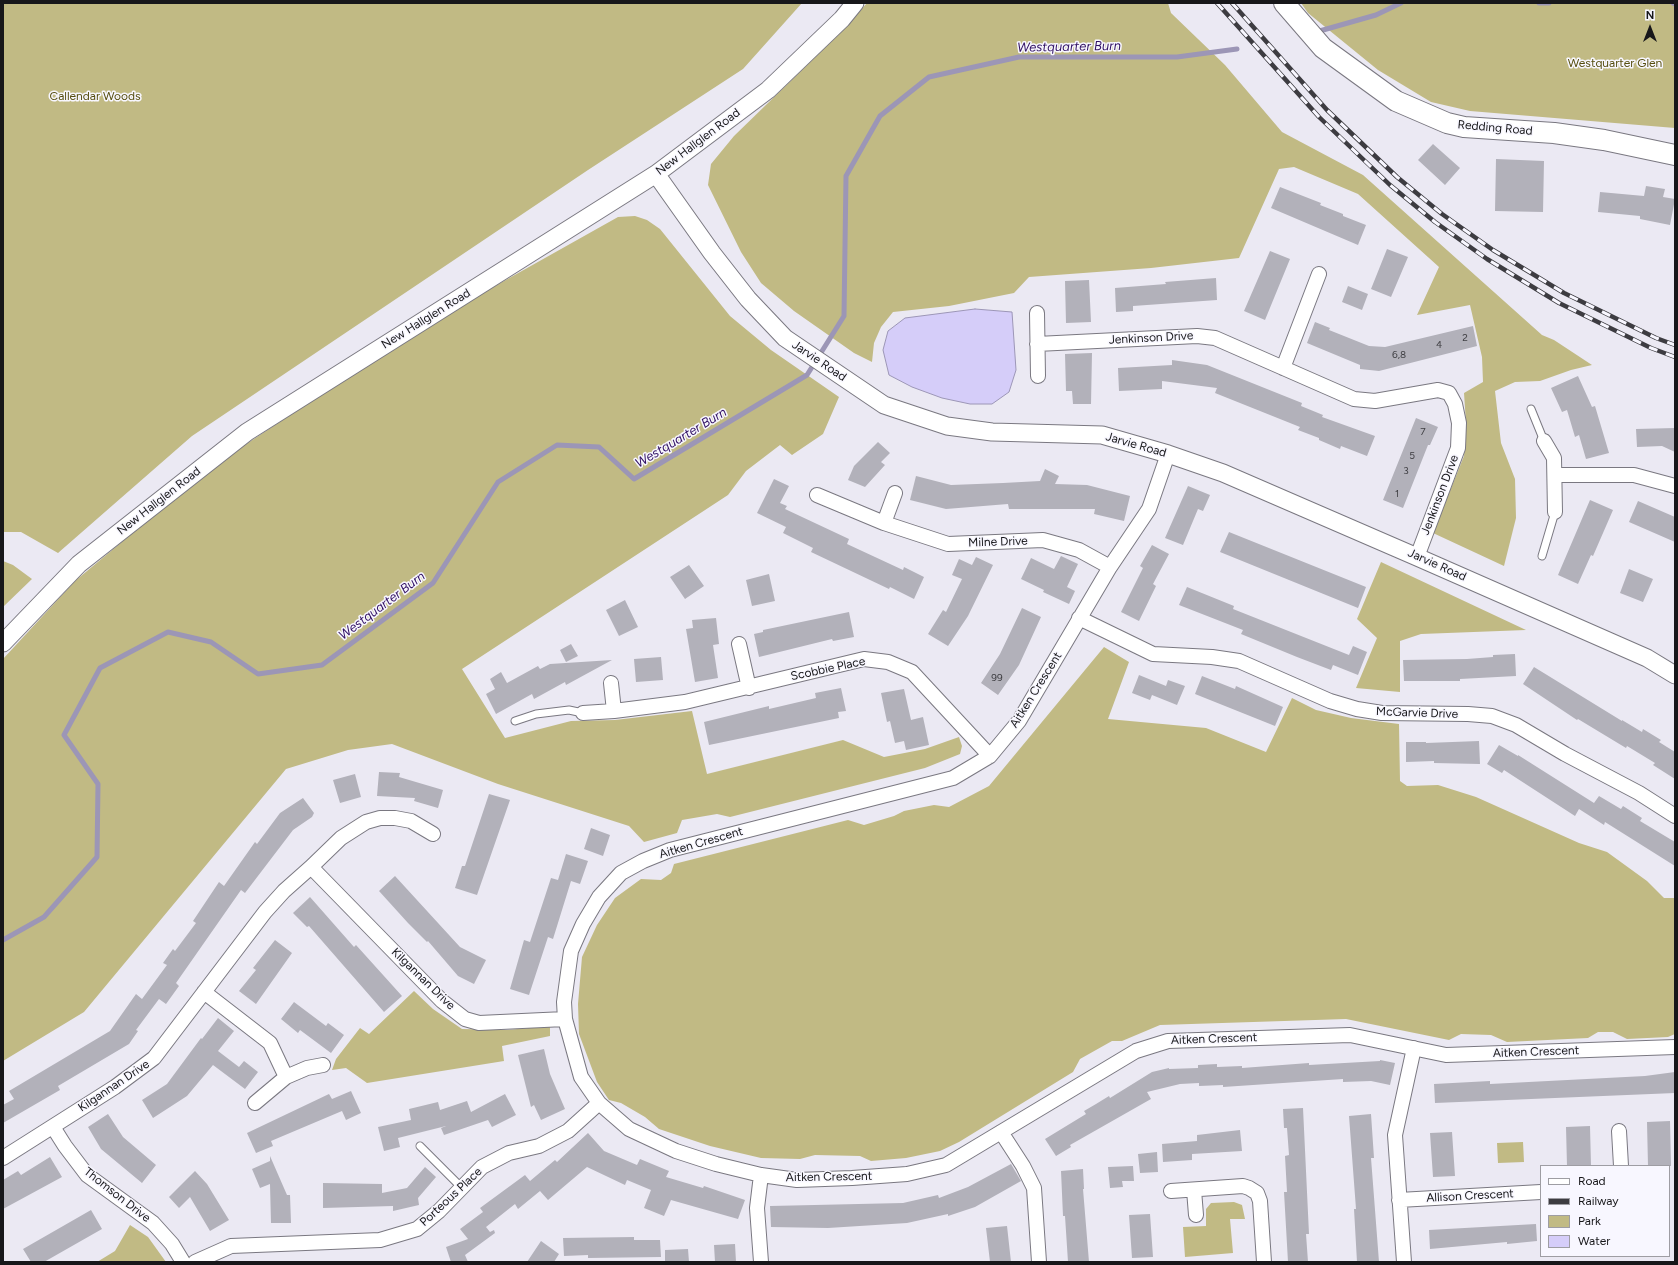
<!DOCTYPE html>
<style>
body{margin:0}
#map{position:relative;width:1678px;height:1265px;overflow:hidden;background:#ebe9f3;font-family:Figtree,sans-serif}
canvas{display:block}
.frame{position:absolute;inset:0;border:4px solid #17171a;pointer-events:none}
.legend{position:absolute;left:1540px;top:1165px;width:130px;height:92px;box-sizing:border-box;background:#f8f7ff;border:1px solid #9e9da3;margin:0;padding:5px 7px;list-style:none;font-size:12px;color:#17171a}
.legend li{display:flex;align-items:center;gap:8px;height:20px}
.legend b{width:20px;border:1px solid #9e9da3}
.north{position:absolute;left:1630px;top:8px;width:40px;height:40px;-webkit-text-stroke:3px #f8f7ff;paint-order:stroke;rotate:0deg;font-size:11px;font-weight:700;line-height:16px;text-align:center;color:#17171a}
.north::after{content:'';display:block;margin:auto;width:14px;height:18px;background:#17171a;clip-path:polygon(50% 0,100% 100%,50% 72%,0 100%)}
</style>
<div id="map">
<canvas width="1678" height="1265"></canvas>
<div class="frame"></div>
<ul class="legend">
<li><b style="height:5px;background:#fff"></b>Road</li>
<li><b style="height:5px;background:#3d3c41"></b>Railway</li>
<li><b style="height:11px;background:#c1ba84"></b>Park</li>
<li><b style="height:11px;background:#d5cdf9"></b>Water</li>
</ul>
<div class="north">N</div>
</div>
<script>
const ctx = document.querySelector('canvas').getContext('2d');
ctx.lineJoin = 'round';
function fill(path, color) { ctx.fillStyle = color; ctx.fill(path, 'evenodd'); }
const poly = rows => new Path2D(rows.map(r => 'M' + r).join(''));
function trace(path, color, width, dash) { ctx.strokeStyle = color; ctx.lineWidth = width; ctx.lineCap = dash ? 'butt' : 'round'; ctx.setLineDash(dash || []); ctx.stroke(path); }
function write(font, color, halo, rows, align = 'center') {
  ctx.font = font + ' Figtree,sans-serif'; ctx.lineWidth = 3; ctx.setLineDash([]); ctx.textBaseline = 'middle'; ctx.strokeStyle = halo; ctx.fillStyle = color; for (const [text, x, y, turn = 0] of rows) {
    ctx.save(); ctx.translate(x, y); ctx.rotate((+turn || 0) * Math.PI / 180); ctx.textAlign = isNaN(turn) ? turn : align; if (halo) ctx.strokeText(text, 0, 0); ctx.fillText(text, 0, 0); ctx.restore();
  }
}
const green = poly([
 [3,3,802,3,743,69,588,170,192,436,58,553,21,532,3,532],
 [867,3,1168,3,1171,13,1225,65,1282,132,1363,175,1542,335,1554,340,1592,365,1571,370,1540,381,1515,382,1495,391,1501,443,1515,479,1516,518,1504,566,1433,533,1464,456,1466,423,1464,393,1483,382,1482,357,1470,305,1417,315,1439,267,1358,194,1294,167,1279,169,1239,258,1151,268,1029,277,1014,293,949,306,893,312,881,327,874,343,872,362,854,353,794,311,761,283,741,252,708,185,711,164,734,136,838,35],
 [1301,3,1675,3,1675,128,1470,111,1431,102,1378,70,1308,13],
 [635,216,647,220,660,229,730,316,771,350,839,397,823,434,792,455,780,445,746,471,728,495,462,669,505,738,571,721,615,720,692,711,707,774,843,740,884,757,925,749,959,737,962,746,960,754,925,768,730,817,717,814,682,820,677,833,644,842,629,826,498,784,392,744,348,750,286,769,84,1012,3,1061,3,659,75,581,213,466,431,322,618,217],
 [3,561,13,565,32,579,3,607],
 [1381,562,1526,630,1421,634,1400,641,1400,692,1356,688,1377,638,1357,619],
 [1104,647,1129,662,1108,719,1206,728,1266,752,1292,698,1316,710,1351,718,1399,724,1400,781,1407,786,1438,785,1476,797,1579,843,1607,852,1647,881,1664,898,1675,898,1675,1034,1668,1037,1627,1039,1613,1032,1598,1032,1588,1038,1507,1042,1491,1035,1461,1034,1449,1040,1346,1019,1160,1025,1122,1041,1112,1041,1080,1059,1073,1072,959,1142,940,1151,906,1158,871,1161,860,1156,815,1155,800,1159,761,1158,710,1146,659,1129,645,1117,621,1103,609,1100,597,1082,579,1034,578,1004,582,957,597,925,615,898,641,879,661,880,671,873,674,864,848,820,864,825,894,816,904,811,934,805,949,807,989,786],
 [414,991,433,1009,462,1029,507,1030,550,1026,550,1036,502,1046,504,1061,367,1083,346,1068,332,1070,336,1059,360,1028,369,1034],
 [1523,1142,1524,1162,1498,1163,1497,1143],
 [1234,1202,1242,1205,1245,1219,1230,1219,1233,1253,1185,1257,1183,1227,1206,1226,1206,1209,1211,1203],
 [130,1225,148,1237,166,1262,97,1262,115,1251]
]);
const water = poly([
 [975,309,1012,312,1016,370,1009,392,992,404,970,404,942,398,912,387,889,375,883,350,888,331,905,318,975,309]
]);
const stream = poly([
 [1539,3,1549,3],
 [1673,3,1675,4],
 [1316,32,1376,15,1401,3],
 [3,940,44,917,97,857,98,784,64,735,100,668,168,632,211,642,258,674,322,665,433,583,498,482,557,445,599,447,634,479,807,375,844,316,846,176,880,116,929,77,1019,57,1177,57,1237,49]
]);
const building = poly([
 [1433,144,1460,168,1445,185,1418,160],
 [1496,159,1544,161,1543,212,1495,211],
 [1646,186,1665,189,1663,197,1675,199,1670,225,1640,219,1640,216,1598,212,1600,192,1644,196],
 [1280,187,1321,203,1320,205,1343,214,1343,216,1366,225,1358,245,1271,208],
 [1387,249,1408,257,1391,297,1371,289],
 [1270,251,1290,259,1265,320,1244,311],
 [1216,278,1217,300,1133,306,1133,311,1116,312,1115,288,1166,284,1165,282],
 [1089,280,1091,322,1066,323,1065,281],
 [1348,286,1368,294,1362,310,1342,302],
 [1315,322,1330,328,1329,330,1369,346,1385,347,1473,326,1477,346,1379,371,1360,369,1360,365,1307,343],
 [1092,353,1091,404,1073,404,1072,391,1066,391,1065,354],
 [1172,360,1207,365,1302,403,1301,406,1323,415,1322,417,1375,436,1367,456,1341,446,1340,449,1319,440,1319,438,1298,430,1300,427,1215,393,1217,388,1162,381,1162,389,1119,391,1118,368,1172,365],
 [1578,376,1592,407,1595,406,1609,453,1586,459,1579,435,1575,437,1567,410,1562,412,1551,388],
 [1416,418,1438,427,1430,445,1428,445,1403,508,1383,500],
 [1675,428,1675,452,1662,446,1637,447,1636,429],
 [878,442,890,453,881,462,885,465,865,487,848,480,854,466],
 [1045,469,1059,476,1055,484,1087,485,1130,496,1124,521,1094,514,1095,509,1009,509,1008,504,946,509,910,500,916,476,951,485,1003,483,1040,481],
 [774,479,789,486,780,503,787,506,785,509,849,539,847,544,903,570,904,567,924,577,914,599,890,587,889,589,811,552,813,548,783,533,786,527,757,513],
 [1188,486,1210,495,1203,511,1198,509,1183,545,1165,538],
 [1590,500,1613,510,1593,556,1591,555,1578,584,1558,575],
 [1638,501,1675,517,1675,542,1629,522],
 [1229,532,1366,587,1358,608,1220,552],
 [1152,545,1169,554,1153,584,1156,586,1139,621,1121,612,1143,568,1140,566],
 [1061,556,1078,564,1067,587,1075,591,1069,604,1043,592,1044,590,1021,579,1031,558,1054,569],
 [976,557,993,565,968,616,948,646,928,634,943,610,946,612,962,579,952,575,959,559,972,565],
 [689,565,704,586,685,599,670,577],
 [1629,569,1653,579,1643,602,1620,593],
 [769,574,775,601,752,606,746,580],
 [1187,587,1234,606,1233,609,1349,655,1353,646,1367,652,1358,675,1333,665,1331,670,1297,657,1241,634,1243,630,1179,605],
 [625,600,638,627,619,636,606,610],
 [1022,608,1041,617,1019,665,998,695,981,683,1000,654],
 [849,612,854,637,833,641,832,639,759,657,754,634,763,632,763,630],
 [716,618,719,644,713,645,718,678,695,682,686,629,693,628,692,620],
 [571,644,578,656,566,662,560,650],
 [1515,654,1516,676,1460,679,1460,681,1404,681,1403,660,1467,659,1493,657,1493,655],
 [661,657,663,680,636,682,634,659],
 [612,660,566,685,565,682,534,699,532,694,496,714,486,694,495,689,490,679,501,672,507,683,538,666,540,669,550,664],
 [1534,667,1622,721,1622,720,1642,732,1643,729,1661,740,1659,742,1675,752,1675,779,1653,765,1655,763,1627,746,1626,748,1578,719,1577,720,1523,684],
 [1139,675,1166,686,1168,680,1185,686,1177,705,1152,695,1150,700,1132,693],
 [1202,676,1235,689,1236,686,1283,707,1275,726,1195,694],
 [841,688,846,711,838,712,839,718,709,745,704,722,769,706,769,709,816,698,815,693],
 [904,689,911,720,923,717,929,745,906,750,904,741,895,743,890,721,887,722,881,693],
 [1479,741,1480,764,1434,763,1434,761,1406,762,1406,742,1426,742,1426,743],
 [1499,745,1518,756,1518,755,1594,803,1599,796,1621,809,1623,806,1642,818,1640,821,1675,842,1675,866,1605,822,1604,825,1579,809,1575,816,1504,770,1502,773,1487,764],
 [379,772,400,773,399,777,443,790,438,808,414,801,415,798,377,796],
 [355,774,361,797,340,803,333,780],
 [489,794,510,800,477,895,455,888,462,866,465,866],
 [303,798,314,813,312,817,293,830,245,893,241,890,176,983,179,986,166,1004,159,999,136,1030,138,1031,129,1044,58,1086,60,1090,3,1123,3,1105,14,1099,9,1091,110,1031,136,994,142,999,167,965,163,963,173,949,175,951,196,923,193,921,219,882,224,886,255,842,257,844,280,813],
 [591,828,610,835,603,856,584,849],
 [566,854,588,861,580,884,571,881,553,939,548,937,529,995,510,989,524,940,530,942,551,878,558,880],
 [395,876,460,947,486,960,474,984,458,976,428,941,427,942,408,923,379,891],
 [310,897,354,947,356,945,402,996,384,1012,309,926,307,927,293,913],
 [275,940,292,953,256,1004,239,991,256,970,253,968],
 [294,1002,326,1026,328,1023,344,1035,331,1053,300,1030,298,1033,281,1019],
 [218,1018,234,1031,218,1051,239,1067,244,1061,258,1072,245,1089,213,1065,187,1096,153,1118,142,1100,167,1084,201,1038,202,1039],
 [544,1049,550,1074,565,1109,541,1120,534,1105,531,1107,518,1055],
 [1380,1060,1395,1063,1390,1085,1371,1081,1343,1082,1343,1079,1223,1087,1223,1085,1199,1086,1199,1083,1180,1084,1147,1092,1151,1099,1070,1145,1071,1147,1056,1156,1045,1139,1086,1114,1084,1111,1096,1104,1109,1096,1110,1098,1152,1072,1169,1068,1169,1069,1198,1068,1198,1065,1217,1064,1217,1067,1242,1066,1242,1068,1309,1063,1309,1065,1380,1061],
 [1675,1072,1675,1093,1435,1103,1434,1084,1490,1081,1490,1084,1645,1076],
 [351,1091,361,1113,346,1120,342,1111,271,1141,273,1146,256,1153,247,1133,329,1094,332,1099],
 [505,1094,516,1115,492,1127,488,1120,444,1135,441,1128,446,1126,398,1138,400,1147,384,1151,378,1127,411,1120,409,1109,438,1102,440,1110,467,1101,471,1112],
 [1303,1108,1309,1234,1306,1234,1308,1262,1288,1262,1284,1192,1287,1192,1285,1156,1289,1155,1287,1128,1284,1128,1283,1109],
 [108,1114,123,1137,156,1165,142,1183,101,1149,88,1127],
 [1371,1114,1374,1158,1371,1158,1379,1262,1357,1262,1354,1209,1356,1209,1349,1116],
 [1670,1121,1671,1166,1648,1166,1647,1122],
 [1590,1126,1591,1166,1567,1166,1566,1127],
 [1240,1130,1242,1151,1192,1154,1192,1160,1163,1162,1162,1144,1197,1141,1197,1135],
 [1452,1132,1455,1176,1433,1177,1430,1133],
 [588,1133,604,1151,637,1165,640,1159,669,1171,666,1177,703,1188,704,1186,745,1200,738,1219,671,1200,664,1216,644,1208,651,1190,627,1180,625,1185,587,1167,548,1200,540,1191,518,1209,515,1204,486,1227,490,1232,494,1230,495,1233,465,1255,468,1262,451,1262,446,1247,468,1239,460,1229,483,1212,480,1208,525,1175,530,1181,555,1160,557,1162],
 [1157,1152,1158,1172,1140,1173,1138,1154],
 [270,1156,287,1195,290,1195,291,1223,271,1223,270,1184,260,1188,252,1169,270,1161],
 [50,1157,62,1177,3,1209,3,1180,18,1171,21,1175],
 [1011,1164,1021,1181,975,1207,948,1216,948,1214,907,1223,828,1228,771,1227,770,1206,903,1203,938,1195,939,1198,968,1187],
 [1133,1166,1134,1181,1122,1181,1123,1187,1110,1188,1108,1167],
 [425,1167,436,1177,418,1198,419,1205,393,1211,393,1206,323,1208,323,1183,382,1184,382,1193,407,1188],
 [1083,1169,1084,1189,1083,1189,1089,1262,1068,1262,1065,1216,1063,1216,1061,1171],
 [195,1171,207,1184,229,1220,210,1231,190,1197,179,1208,169,1197],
 [91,1210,102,1229,44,1262,31,1262,23,1249],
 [1150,1214,1153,1257,1132,1258,1129,1215],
 [1536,1224,1537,1241,1507,1244,1507,1242,1430,1249,1429,1230],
 [1007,1226,1011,1262,990,1262,986,1228],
 [634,1237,634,1240,660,1240,661,1257,588,1258,588,1255,564,1256,563,1238],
 [541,1241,559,1254,554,1262,527,1262],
 [735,1244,736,1262,715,1262,714,1245],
 [688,1249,689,1262,665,1262,665,1250]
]);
const service = poly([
 [1531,409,1544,441],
 [1542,556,1555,512],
 [515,721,536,714,569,710,583,713],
 [420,1146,462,1188]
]);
const minor = poly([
 [1037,313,1038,376],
 [1037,344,1197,336,1215,338,1354,399,1375,401,1438,390,1449,393,1455,404,1459,423,1458,448,1417,557],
 [1283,368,1319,274],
 [1544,441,1554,458,1555,512],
 [1168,454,1149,509,1110,567,1019,721,990,756,953,778,670,850,643,861,621,873,599,897,583,924,571,951,564,1002,565,1019,581,1077,599,1103,629,1129,676,1151,716,1164,761,1175,797,1180,852,1178,907,1174,946,1165,1136,1051,1168,1041,1350,1035,1446,1055,1675,1047],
 [1555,475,1634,475,1675,486],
 [817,495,884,523,948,544,1043,540,1079,550,1110,567],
 [884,523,895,493],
 [1079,618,1153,654,1212,657,1239,661,1330,701,1357,709,1382,713,1468,714,1492,716,1516,725,1565,754,1639,793,1675,816],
 [739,644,749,688],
 [611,683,614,711],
 [583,713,614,711,685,702,864,659,888,662,912,672,990,756],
 [311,867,341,838,366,822,380,818,395,818,411,821,433,834],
 [204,992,270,1043,286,1077,307,1068,323,1065],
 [255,1103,286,1077],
 [53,1127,65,1146,87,1175,153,1223,172,1244,183,1262],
 [1619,1131,1621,1166],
 [1001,1132,1023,1166,1034,1188,1039,1262],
 [3,1158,115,1087,154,1058,265,912,284,891,311,867,442,1001,465,1019,479,1023,565,1019],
 [1194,1190,1196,1215],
 [1171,1191,1243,1186,1249,1188,1257,1193,1260,1201,1264,1262],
 [1399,1200,1541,1192],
 [195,1262,231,1246,380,1240,417,1229,439,1211,482,1167,509,1153,539,1146,568,1131,599,1103],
 [761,1262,757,1208,761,1175],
 [1404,1262,1395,1135,1414,1048]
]);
const tertiary = poly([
 [656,174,712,253,748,299,785,338,884,405,947,426,992,432,1102,435,1168,454,1223,473,1417,557,1647,658,1675,675],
 [3,643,79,564,247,432,656,174,768,90,842,19,855,3]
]);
const secondary = poly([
 [1284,3,1323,48,1396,101,1447,123,1464,127,1554,133,1604,140,1675,155]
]);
const rail = poly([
 [1217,3,1319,117,1390,185,1435,222,1487,259,1559,303,1651,348,1675,357],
 [1232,3,1327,110,1397,177,1442,214,1493,250,1564,293,1656,338,1675,345]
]);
const numberNames = [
 ["2",1465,338],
 ["4",1439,345],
 ["6,8",1399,355],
 ["7",1423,432],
 ["5",1412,456],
 ["3",1406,471],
 ["1",1397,494],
 ["99",997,678]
];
const parkNames = [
 ["Westquarter Glen",1615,63],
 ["Callendar Woods",95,96]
];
const streetNames = [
 ["Redding Road",1495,128,5],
 ["New Hallglen Road",698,142,-37],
 ["New Hallglen Road",426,319,-32],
 ["Jenkinson Drive",1151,338,-3],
 ["Jarvie Road",819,361,34],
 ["Jarvie Road",1136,445,16],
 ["Jenkinson Drive",1440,495,-69],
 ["New Hallglen Road",159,501,-38],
 ["Milne Drive",998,542,-2],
 ["Jarvie Road",1437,565,24],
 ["Scobbie Place",828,669,-12],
 ["Aitken Crescent",1036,690,-58],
 ["McGarvie Drive",1417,713,2],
 ["Aitken Crescent",701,843,-16],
 ["Kilgannan Drive",423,979,44],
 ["Aitken Crescent",1214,1039,-2],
 ["Aitken Crescent",1536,1052,-2],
 ["Kilgannan Drive",114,1086,-34],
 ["Aitken Crescent",829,1177,-1],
 ["Thomson Drive",117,1195,38],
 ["Allison Crescent",1470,1196,-3],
 ["Porteous Place",451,1197,-43]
];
const waterNames = [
 ["Westquarter Burn",1069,47,-1],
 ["Westquarter Burn",681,438,-31],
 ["Westquarter Burn",382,606,-37]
];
fill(green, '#c1ba84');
fill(water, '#d5cdf9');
trace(water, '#9c96b6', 1);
trace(stream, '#9c96b6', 5);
fill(building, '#b2b1ba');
trace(service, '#7a7881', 9);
trace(minor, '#7a7881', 16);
trace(tertiary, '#7a7881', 19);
trace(secondary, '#7a7881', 22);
trace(service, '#fff', 7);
trace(minor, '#fff', 14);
trace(tertiary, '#fff', 17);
trace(secondary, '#fff', 20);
trace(rail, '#3d3c41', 4.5);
trace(rail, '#f8f7ff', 3, [9]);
write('10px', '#3e3e42', null, numberNames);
write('12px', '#574f11', '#f8f7ff', parkNames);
write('12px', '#17171a', '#f8f7ff', streetNames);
write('italic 13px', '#301063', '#f8f7ff', waterNames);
</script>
